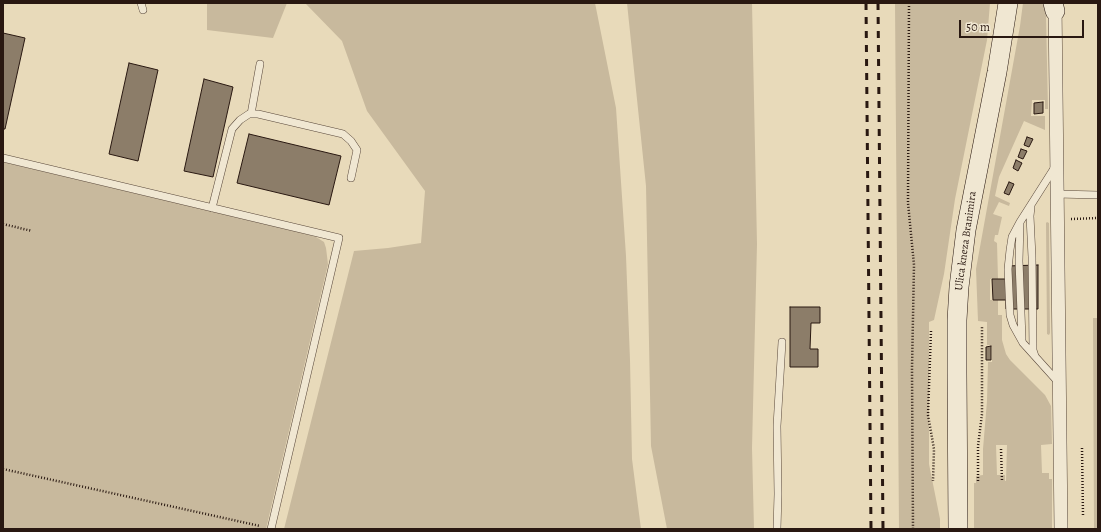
<!DOCTYPE html>
<style>
body{margin:0}
#map{position:relative;width:1101px;height:532px;overflow:hidden;background:#e8daba;font-family:Alegreya,serif}
canvas{display:block}
.frame{position:absolute;inset:0;border:4px solid #291811;pointer-events:none}
.scale{position:absolute;left:959px;top:20px;width:125px;height:18px;box-sizing:border-box;border:2px solid #291811;border-top:0;padding-left:5px;font-size:12px;line-height:14px;white-space:nowrap;color:#291811;-webkit-text-stroke:3px #f0e7d2;paint-order:stroke}
</style>
<div id="map">
<canvas width="1101" height="532"></canvas>
<div class="frame"></div>
<div class="scale">50 m</div>
</div>
<script>
const ctx = document.querySelector('canvas').getContext('2d');
ctx.lineJoin = 'round';
function fill(path, color) { ctx.fillStyle = color; ctx.fill(path, 'evenodd'); }
const poly = rows => new Path2D(rows.map(r => 'M' + r).join(''));
function trace(path, color, width, dash) { ctx.strokeStyle = color; ctx.lineWidth = width; ctx.lineCap = dash ? 'butt' : 'round'; ctx.setLineDash(dash || []); ctx.stroke(path); }
function write(font, color, halo, rows, align = 'center') {
  ctx.font = font + ' Alegreya,serif'; ctx.lineWidth = 3; ctx.setLineDash([]); ctx.textBaseline = 'middle'; ctx.strokeStyle = halo; ctx.fillStyle = color; for (const [text, x, y, turn = 0] of rows) {
    ctx.save(); ctx.translate(x, y); ctx.rotate((+turn || 0) * Math.PI / 180); ctx.textAlign = isNaN(turn) ? turn : align; if (halo) ctx.strokeText(text, 0, 0); ctx.fillText(text, 0, 0); ctx.restore();
  }
}
const green = poly([
 [207,3,287,3,273,38,207,30],
 [305,3,595,3,616,108,626,256,630,360,632,459,641,529,284,529,354,251,388,248,421,243,425,191,367,111,342,41],
 [627,3,752,3,757,244,752,448,754,529,667,529,651,446,646,186],
 [895,3,990,3,987,40,955,199,944,274,934,320,929,322,929,464,940,519,940,529,899,529],
 [1023,3,1043,3,1046,16,1048,109,1045,109,1045,100,1032,100,1031,116,1045,116,1045,130,1024,121,999,177,995,196,1010,203,1009,206,999,202,993,214,1002,217,998,235,995,235,994,241,997,243,998,279,990,279,990,300,998,300,998,315,1002,315,1002,340,1006,354,1010,360,1045,395,1051,406,1052,444,1041,445,1042,473,1049,473,1049,479,1052,479,1052,529,974,529,974,483,976,483,976,476,983,475,983,449,987,401,988,362,992,362,992,345,987,345,987,322,978,321,976,269,1020,26],
 [996,445,1007,445,1006,481,1005,481,1005,475,997,475],
 [3,162,298,232,316,237,324,242,326,248,328,264,266,529,3,529],
 [1047,222,1049,223,1050,333,1049,335,1047,334,1046,223],
 [1093,318,1098,318,1098,529,1094,529]
]);
const building = poly([
 [3,33,25,38,5,129,3,129,3,33],
 [129,63,158,70,138,161,109,154,129,63],
 [204,79,233,87,213,177,184,171,204,79],
 [1043,102,1043,113,1034,114,1034,103,1043,102],
 [249,134,341,156,329,205,237,183,249,134],
 [1027,137,1033,139,1029,147,1024,145,1027,137],
 [1021,149,1027,151,1023,159,1018,157,1021,149],
 [1016,160,1022,163,1018,171,1013,168,1016,160],
 [1009,182,1014,184,1009,195,1004,193,1009,182],
 [1038,265,1038,309,1006,309,1006,300,993,300,992,279,1006,279,1006,266,1038,265],
 [790,307,820,307,820,323,811,323,810,349,818,349,818,367,790,367,790,307],
 [991,346,991,360,986,360,986,347,991,346]
]);
const path = poly([
 [909,3,908,203,914,265,912,369,913,529],
 [1071,219,1098,218],
 [3,224,32,231],
 [931,331,928,415,934,449,933,481],
 [1082,448,1083,516],
 [1001,449,1002,481],
 [3,469,260,526],
 [978,481,978,446,982,414,982,327]
]);
const lane = poly([
 [141,3,143,10],
 [251,114,260,64],
 [3,158,339,238,271,529],
 [1055,167,1020,222,1012,237,1010,250,1008,269,1010,315,1013,325,1023,343,1059,383],
 [1057,194,1098,195],
 [1031,207,1030,216,1032,257,1033,350,1035,356],
 [212,208,232,129,240,120,249,114,258,114,343,134,351,141,357,150,351,178],
 [1020,223,1019,261,1022,339],
 [777,529,778,494,777,426,782,342]
]);
const street = poly([
 [1055,3,1061,529]
]);
const secondary = poly([
 [1053,3,1055,11],
 [958,529,957,373,957,320,959,287,966,230,997,72,1008,3]
]);
const rail = poly([
 [866,3,871,529],
 [878,3,883,529]
]);
const streetNames = [
 ["Ulica kneza Branimira",966,241,-82]
];
fill(green, '#c8b99d');
fill(building, '#8c7d69');
trace(building, '#291811', 1);
trace(lane, '#59483b', 8);
trace(street, '#59483b', 14);
trace(secondary, '#291811', 20);
trace(path, '#291811', 2.5, [1, 2]);
trace(lane, '#f0e7d2', 7);
trace(street, '#f0e7d2', 13);
trace(secondary, '#f0e7d2', 19);
trace(rail, '#291811', 3, [7, 7]);
write('11px', '#291811', '#f0e7d2', streetNames);
</script>
